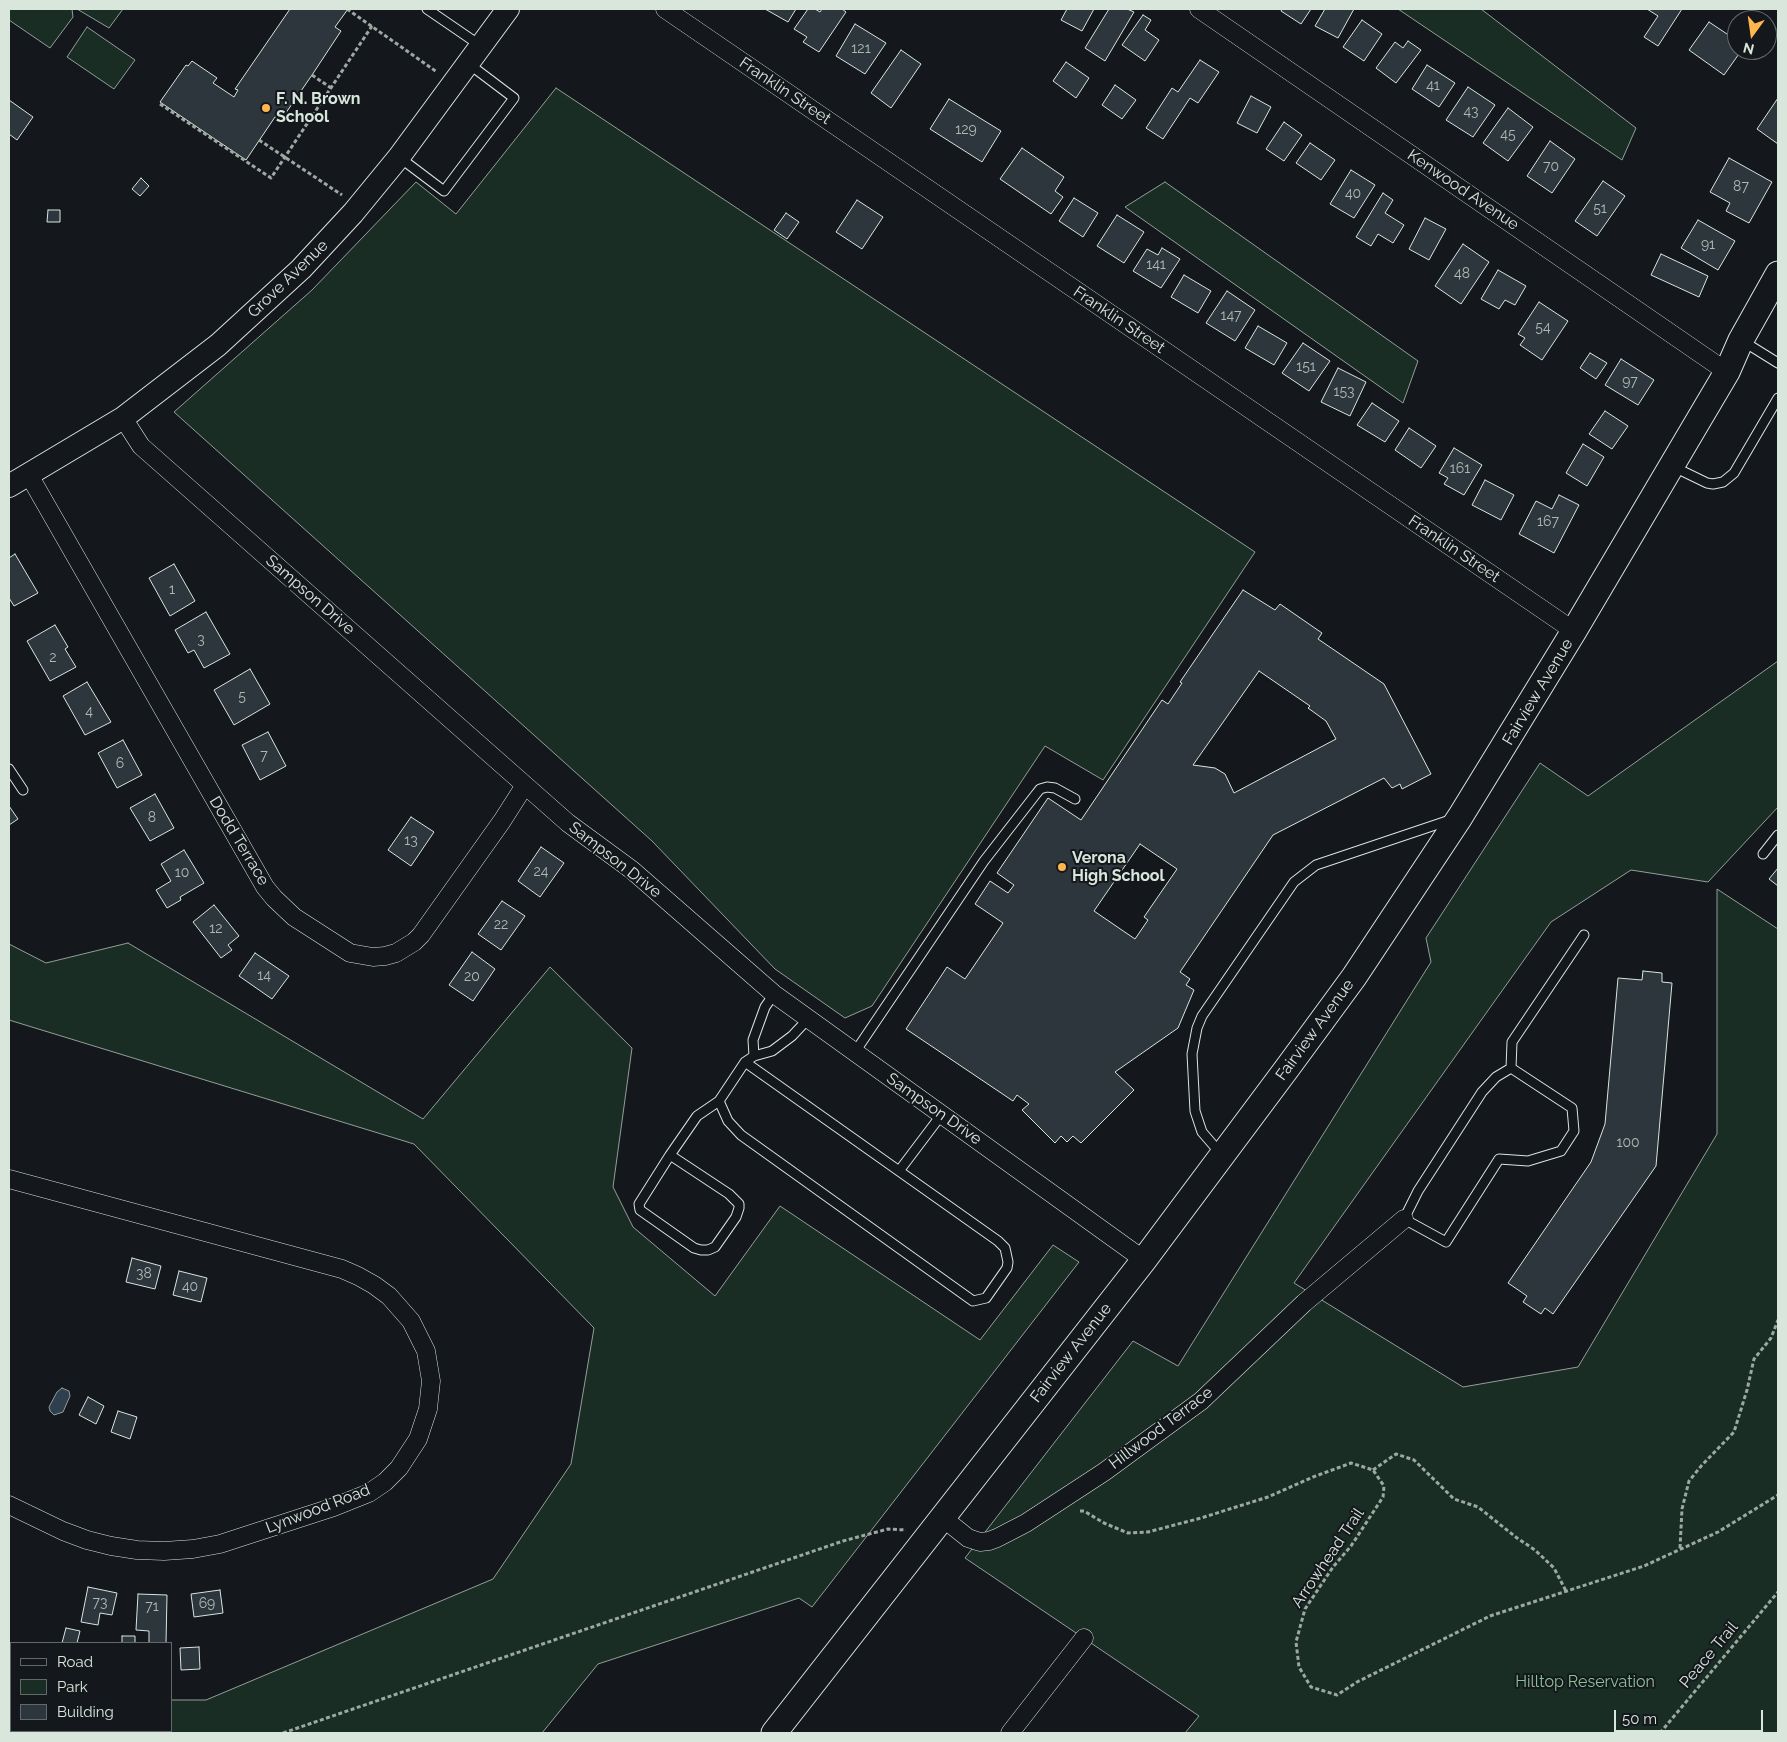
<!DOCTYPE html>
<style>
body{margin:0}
#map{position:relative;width:1787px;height:1742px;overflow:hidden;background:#14181c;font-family:Raleway,sans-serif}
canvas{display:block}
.frame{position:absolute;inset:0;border:10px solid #d8e6dc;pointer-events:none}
.legend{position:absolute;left:10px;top:1642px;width:162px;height:90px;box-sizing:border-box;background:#14181c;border:1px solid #626a69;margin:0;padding:6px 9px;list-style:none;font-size:15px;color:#d8e6dc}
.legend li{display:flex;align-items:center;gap:10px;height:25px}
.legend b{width:25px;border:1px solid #626a69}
.north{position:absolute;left:1727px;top:10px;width:50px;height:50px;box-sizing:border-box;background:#14181c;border:1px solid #626a69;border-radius:50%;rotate:194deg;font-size:14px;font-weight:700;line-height:20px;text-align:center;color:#d8e6dc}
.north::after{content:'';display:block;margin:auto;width:18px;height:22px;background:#ffb74d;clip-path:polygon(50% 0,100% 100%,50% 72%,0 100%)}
.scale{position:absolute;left:1614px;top:1710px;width:149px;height:22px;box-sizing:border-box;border:2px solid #d8e6dc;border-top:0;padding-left:6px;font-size:15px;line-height:18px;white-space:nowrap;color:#d8e6dc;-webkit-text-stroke:4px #14181c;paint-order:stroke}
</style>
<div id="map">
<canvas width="1787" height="1742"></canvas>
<div class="frame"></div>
<ul class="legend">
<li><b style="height:6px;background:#14181c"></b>Road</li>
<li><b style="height:14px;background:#1a2d24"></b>Park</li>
<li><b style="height:14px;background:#2c363c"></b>Building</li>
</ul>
<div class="north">N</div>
<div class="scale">50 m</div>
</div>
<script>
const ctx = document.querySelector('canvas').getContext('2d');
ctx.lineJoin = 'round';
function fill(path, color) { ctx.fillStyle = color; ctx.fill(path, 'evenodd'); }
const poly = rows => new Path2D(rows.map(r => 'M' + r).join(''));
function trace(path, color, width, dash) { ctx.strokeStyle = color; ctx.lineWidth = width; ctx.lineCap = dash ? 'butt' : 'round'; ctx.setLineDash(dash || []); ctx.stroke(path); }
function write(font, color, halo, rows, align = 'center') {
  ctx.font = font + ' Raleway,sans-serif'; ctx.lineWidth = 4; ctx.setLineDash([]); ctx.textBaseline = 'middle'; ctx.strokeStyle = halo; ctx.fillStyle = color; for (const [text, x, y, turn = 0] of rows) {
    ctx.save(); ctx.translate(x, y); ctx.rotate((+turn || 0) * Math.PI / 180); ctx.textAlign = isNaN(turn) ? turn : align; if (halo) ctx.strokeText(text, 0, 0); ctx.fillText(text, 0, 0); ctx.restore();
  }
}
const green = poly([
 [9,9,72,9,73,17,50,48,9,20,9,9],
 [77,9,123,9,109,28,77,9],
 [1398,9,1481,9,1636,128,1622,160,1398,9],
 [87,27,135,60,114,89,67,57,87,27],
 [556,88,1255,552,1103,780,1045,746,872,1006,845,1018,775,969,652,841,174,412,312,290,416,182,456,214,556,88],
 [1165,182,1418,361,1403,403,1125,207,1165,182],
 [1778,661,1778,807,1708,882,1631,870,1551,922,1294,1283,1463,1387,1578,1367,1717,1134,1717,889,1778,929,1778,1733,1185,1733,1199,1716,965,1558,1133,1341,1178,1366,1431,962,1426,938,1540,763,1588,796,1778,661],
 [128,943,423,1119,550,967,632,1048,613,1187,633,1227,715,1296,780,1206,980,1340,1053,1245,1079,1262,812,1607,799,1598,598,1664,542,1733,9,1733,9,1697,11,1697,11,1731,171,1731,171,1700,206,1700,493,1579,571,1464,594,1328,414,1144,9,1020,9,944,46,963,128,943]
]);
const water = poly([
 [62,1388,69,1391,70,1396,63,1412,54,1415,50,1411,49,1407,57,1392,62,1388]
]);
const building = poly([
 [290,9,348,9,335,27,341,31,312,75,281,120,275,117,246,160,160,102,186,65,188,66,192,61,217,78,213,83,234,97,238,90,235,89,290,9],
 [765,9,796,9,788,22,765,9],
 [808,9,815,9,820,12,822,9,842,9,846,12,819,52,803,42,807,37,794,29,808,9],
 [1067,9,1094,9,1082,31,1061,20,1067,9],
 [1109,9,1127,9,1134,12,1105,61,1085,48,1109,9],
 [1282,9,1311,9,1301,24,1281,11,1282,9],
 [1325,9,1354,9,1338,38,1315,26,1325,9],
 [1647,9,1682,9,1658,46,1644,37,1658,16,1647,9],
 [1143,15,1151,20,1145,30,1159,40,1145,61,1122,45,1143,15],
 [1362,20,1382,34,1364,61,1343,47,1362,20],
 [1709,22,1733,38,1729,43,1741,51,1724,75,1689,50,1709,22],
 [855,24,886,43,865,74,836,56,855,24],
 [1408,41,1421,50,1396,83,1376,68,1395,42,1403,48,1408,41],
 [901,50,921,64,891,108,871,93,901,50],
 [1200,60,1219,72,1198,103,1190,98,1163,139,1146,128,1172,88,1178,92,1200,60],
 [1066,62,1089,78,1076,98,1053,81,1066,62],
 [1427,65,1455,83,1439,107,1412,89,1427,65],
 [1115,85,1136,100,1122,119,1102,105,1115,85],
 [1468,87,1495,105,1473,137,1446,120,1468,87],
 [1251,96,1271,107,1257,133,1237,123,1251,96],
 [1778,98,1778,144,1757,129,1778,98],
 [949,99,1001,131,982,162,930,129,949,99],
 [9,100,33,117,17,140,9,134,9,100],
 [1508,108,1533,127,1508,161,1483,143,1508,108],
 [1284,122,1302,135,1284,161,1266,149,1284,122],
 [1550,141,1575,159,1552,193,1527,176,1550,141],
 [1310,143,1335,160,1321,180,1296,163,1310,143],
 [1022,148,1064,177,1055,191,1063,197,1051,214,1000,179,1022,148],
 [1729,158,1772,182,1749,223,1726,211,1730,203,1710,192,1729,158],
 [1351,170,1375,185,1354,218,1330,204,1351,170],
 [141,178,149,186,140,196,132,189,141,178],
 [1603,181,1625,196,1597,236,1575,221,1603,181],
 [1383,193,1393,200,1385,213,1404,225,1393,243,1378,234,1371,246,1356,237,1383,193],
 [1074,198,1098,213,1083,237,1059,221,1074,198],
 [857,200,883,217,862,249,836,232,857,200],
 [48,210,60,210,60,222,47,222,48,210],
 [786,213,799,222,787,239,774,230,786,213],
 [1117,215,1144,232,1124,263,1097,246,1117,215],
 [1425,218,1446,229,1429,260,1409,249,1425,218],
 [1698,220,1735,241,1718,270,1681,248,1698,220],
 [1463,244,1489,262,1461,304,1435,286,1463,244],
 [1162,248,1180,259,1161,288,1133,271,1147,249,1158,255,1162,248],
 [1661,254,1708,276,1699,297,1651,275,1661,254],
 [1498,270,1526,286,1515,305,1505,300,1499,309,1481,299,1498,270],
 [1184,275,1211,291,1198,313,1171,297,1184,275],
 [1227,291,1255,310,1235,341,1206,323,1227,291],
 [1539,302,1568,321,1542,360,1520,345,1525,338,1518,334,1539,302],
 [1258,326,1287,343,1274,365,1245,348,1258,326],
 [1303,343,1330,361,1309,391,1282,373,1303,343],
 [1590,353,1607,363,1596,379,1580,368,1590,353],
 [1621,359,1654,380,1638,405,1605,385,1621,359],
 [1338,368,1366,382,1350,416,1321,402,1338,368],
 [1372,403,1399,421,1385,442,1357,425,1372,403],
 [1605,411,1628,426,1612,449,1589,434,1605,411],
 [1409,428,1436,446,1421,468,1395,450,1409,428],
 [1583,444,1604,457,1587,486,1566,473,1583,444],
 [1454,448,1482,465,1464,495,1444,484,1448,478,1439,473,1454,448],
 [1485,480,1514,495,1501,520,1472,505,1485,480],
 [1559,495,1579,505,1554,553,1519,534,1536,501,1552,509,1559,495],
 [15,554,38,593,14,606,9,598,9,558,15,554],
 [174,564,195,601,170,616,149,578,174,564],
 [1243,590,1275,610,1280,604,1322,633,1318,639,1384,684,1431,774,1402,789,1400,784,1392,788,1384,778,1273,835,1180,972,1190,979,1186,985,1194,990,1178,1028,1115,1072,1134,1090,1081,1143,1073,1136,1067,1142,1061,1136,1055,1143,1022,1110,1029,1104,1017,1095,1013,1101,906,1029,947,967,965,979,1003,923,975,904,990,881,1008,893,1014,885,997,873,1048,798,1081,820,1162,700,1168,704,1182,683,1180,682,1243,590],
 [1259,671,1310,706,1308,708,1326,721,1336,739,1234,793,1225,774,1215,768,1193,765,1259,671],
 [1140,844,1177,869,1144,917,1148,920,1135,939,1094,911,1140,844],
 [206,612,230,654,204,668,194,650,188,653,175,630,206,612],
 [55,625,68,647,65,649,76,667,50,681,27,641,55,625],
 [250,669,270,704,234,725,214,690,250,669],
 [87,682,111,722,85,735,63,696,87,682],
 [268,732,286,766,260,780,242,745,268,732],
 [123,740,142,775,117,788,98,753,123,740],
 [155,794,174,828,150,841,130,808,155,794],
 [9,806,18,819,9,825,9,806],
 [411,817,434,832,411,866,388,850,411,817],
 [541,847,564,863,540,897,518,881,541,847],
 [184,850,204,883,180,897,181,900,167,908,156,890,171,881,161,864,184,850],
 [1778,868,1778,886,1769,879,1778,868],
 [502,901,525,916,501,950,478,934,502,901],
 [214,905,239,936,228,945,232,950,221,958,193,922,214,905],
 [472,952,495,969,473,1001,449,985,472,952],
 [255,953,289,976,272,999,239,976,255,953],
 [1643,971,1662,973,1662,982,1672,983,1656,1166,1553,1314,1545,1308,1541,1314,1523,1302,1527,1296,1508,1283,1591,1162,1605,1124,1618,978,1642,980,1643,971],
 [132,1258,161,1266,155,1289,126,1282,132,1258],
 [179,1271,207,1278,201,1302,173,1295,179,1271],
 [88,1397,104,1406,96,1424,79,1415,88,1397],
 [118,1411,137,1417,130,1439,111,1432,118,1411],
 [88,1587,117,1593,112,1615,100,1613,98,1625,81,1622,88,1587],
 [220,1590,223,1613,194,1617,191,1594,220,1590],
 [138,1594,167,1595,166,1643,149,1643,149,1631,136,1630,138,1594],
 [66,1628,80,1631,77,1643,62,1643,66,1628],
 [122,1636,135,1636,135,1643,122,1643,122,1636],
 [199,1647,200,1669,181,1670,180,1648,199,1647]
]);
const path = poly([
 [347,9,437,72],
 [312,75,331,88],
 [160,104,271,178,372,26],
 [259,140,342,195],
 [1373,1470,1396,1454,1414,1460,1454,1499,1478,1507,1517,1538,1535,1550,1554,1568,1566,1591],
 [1080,1511,1084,1511,1104,1523,1128,1533,1148,1532,1201,1518,1268,1497,1313,1477,1351,1463,1373,1470,1384,1486,1383,1497,1351,1546,1333,1567,1305,1609,1296,1642,1299,1667,1311,1687,1337,1695,1357,1682,1490,1616,1644,1566,1718,1532,1778,1495],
 [1680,1548,1682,1509,1689,1481,1702,1465,1734,1432,1747,1390,1754,1359,1771,1338,1778,1320],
 [283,1733,843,1541,888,1529,906,1530],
 [1660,1733,1778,1592]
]);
const service = poly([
 [427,9,481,46],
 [399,157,444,191,514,98,469,64],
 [1741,340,1778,363],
 [1674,467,1707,483,1713,484,1723,482,1734,473,1778,398],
 [9,769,23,790],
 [1763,854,1778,835],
 [855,1052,984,861,1036,794,1040,789,1047,787,1055,788,1075,799],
 [754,1056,753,1040,765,1007,774,994],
 [745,1062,998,1241,1005,1248,1008,1262,1007,1268,986,1298,973,1301,966,1296,741,1135,728,1121,719,1101,745,1062,754,1056,772,1051,792,1036,808,1019],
 [1511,1068,1572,1108,1574,1131,1561,1151,1528,1161,1499,1159,1446,1242,1404,1219,1418,1191,1482,1092,1496,1077,1511,1068],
 [1511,1068,1512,1042,1584,935],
 [1221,1154,1202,1132,1195,1111,1192,1054,1197,1028,1202,1016,1294,882,1316,865,1450,820],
 [670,1155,729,1194,739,1204,739,1208,736,1217,715,1247,708,1250,701,1250,694,1248,640,1210,639,1204,670,1155,697,1116,719,1101],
 [899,1171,942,1114]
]);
const minor = poly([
 [665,9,1574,631],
 [1199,9,1727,372],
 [1762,9,1778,20],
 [123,418,141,446,568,823,632,870,774,994,1144,1260],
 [29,475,265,887,274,898,294,917,350,953,373,957,385,956,396,953,414,942,421,935,502,821,525,785],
 [9,1179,342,1269,358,1276,374,1285,389,1296,411,1321,426,1351,431,1381,428,1409,418,1439,399,1468,385,1482,369,1493,334,1507,220,1544,193,1549,164,1551,137,1550,111,1546,87,1540,63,1531,9,1505],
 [943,1518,968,1538,980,1542,989,1541,997,1538,1026,1523,1104,1472,1201,1401,1304,1303,1404,1219],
 [1010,1733,1084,1638]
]);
const tertiary = poly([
 [9,486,123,418,218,345,301,269,353,213,399,157,508,9]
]);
const secondary = poly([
 [774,1733,1144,1260,1288,1067,1354,977,1460,817,1574,631,1727,372,1741,340,1778,274]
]);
const markers = [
 [266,108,5,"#ffb74d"],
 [1062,867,5,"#ffb74d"]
];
const numberNames = [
 ["121",861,49],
 ["41",1433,86],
 ["43",1471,112],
 ["129",966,130],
 ["45",1508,135],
 ["70",1551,167],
 ["87",1741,187],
 ["40",1353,194],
 ["51",1600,209],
 ["91",1708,245],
 ["141",1156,265],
 ["48",1462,274],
 ["147",1231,316],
 ["54",1543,328],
 ["151",1306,367],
 ["97",1630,382],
 ["153",1344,392],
 ["161",1460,469],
 ["167",1548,522],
 ["1",172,590],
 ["3",201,640],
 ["2",53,658],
 ["5",242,697],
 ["4",89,712],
 ["7",264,756],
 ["6",120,764],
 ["8",152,818],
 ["13",411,841],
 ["24",541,872],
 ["10",182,873],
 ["22",501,925],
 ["12",216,929],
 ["14",264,976],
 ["20",472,977],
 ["100",1628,1143],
 ["38",144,1274],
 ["40",190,1287],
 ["73",100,1603],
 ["69",207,1604],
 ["71",152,1607]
];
const streetNames = [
 ["Franklin Street",785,91,34],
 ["Kenwood Avenue",1463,190,34],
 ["Grove Avenue",288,279,-44],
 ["Franklin Street",1119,320,34],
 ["Franklin Street",1454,549,34],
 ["Sampson Drive",310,595,41],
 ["Fairview Avenue",1538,692,-59],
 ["Dodd Terrace",239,841,59],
 ["Sampson Drive",615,860,38],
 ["Fairview Avenue",1315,1030,-54],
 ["Sampson Drive",934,1109,35],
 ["Fairview Avenue",1071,1353,-52],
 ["Hillwood Terrace",1161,1428,-37],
 ["Lynwood Road",318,1509,-21],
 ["Arrowhead Trail",1328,1558,-56],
 ["Peace Trail",1709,1655,-50]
];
const poiNames = [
 ["F. N. Brown",276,99],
 ["School",276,117],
 ["Verona",1072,858],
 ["High School",1072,876]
];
const parkNames = [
 ["Hilltop Reservation",1585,1682]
];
fill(green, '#1a2d24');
trace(green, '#939e99', 1);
fill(water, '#2f3f4d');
trace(water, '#939e99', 1);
fill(building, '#2c363c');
trace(building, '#d8e6dc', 1);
trace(service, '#d8e6dc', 11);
trace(minor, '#d8e6dc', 19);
trace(tertiary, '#d8e6dc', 24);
trace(secondary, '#d8e6dc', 27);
trace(path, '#9da8a2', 3, [4, 2.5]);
trace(service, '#14181c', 9);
trace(minor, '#14181c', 18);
trace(tertiary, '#14181c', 22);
trace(secondary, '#14181c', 25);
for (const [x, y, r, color] of markers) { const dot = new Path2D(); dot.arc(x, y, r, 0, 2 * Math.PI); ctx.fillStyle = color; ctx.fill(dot); trace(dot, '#14181c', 2); }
write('14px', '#adbab4', null, numberNames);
write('16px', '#d8e6dc', '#14181c', streetNames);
write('bold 16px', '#d8e6dc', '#14181c', poiNames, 'left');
write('16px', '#8ac095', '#14181c', parkNames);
</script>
